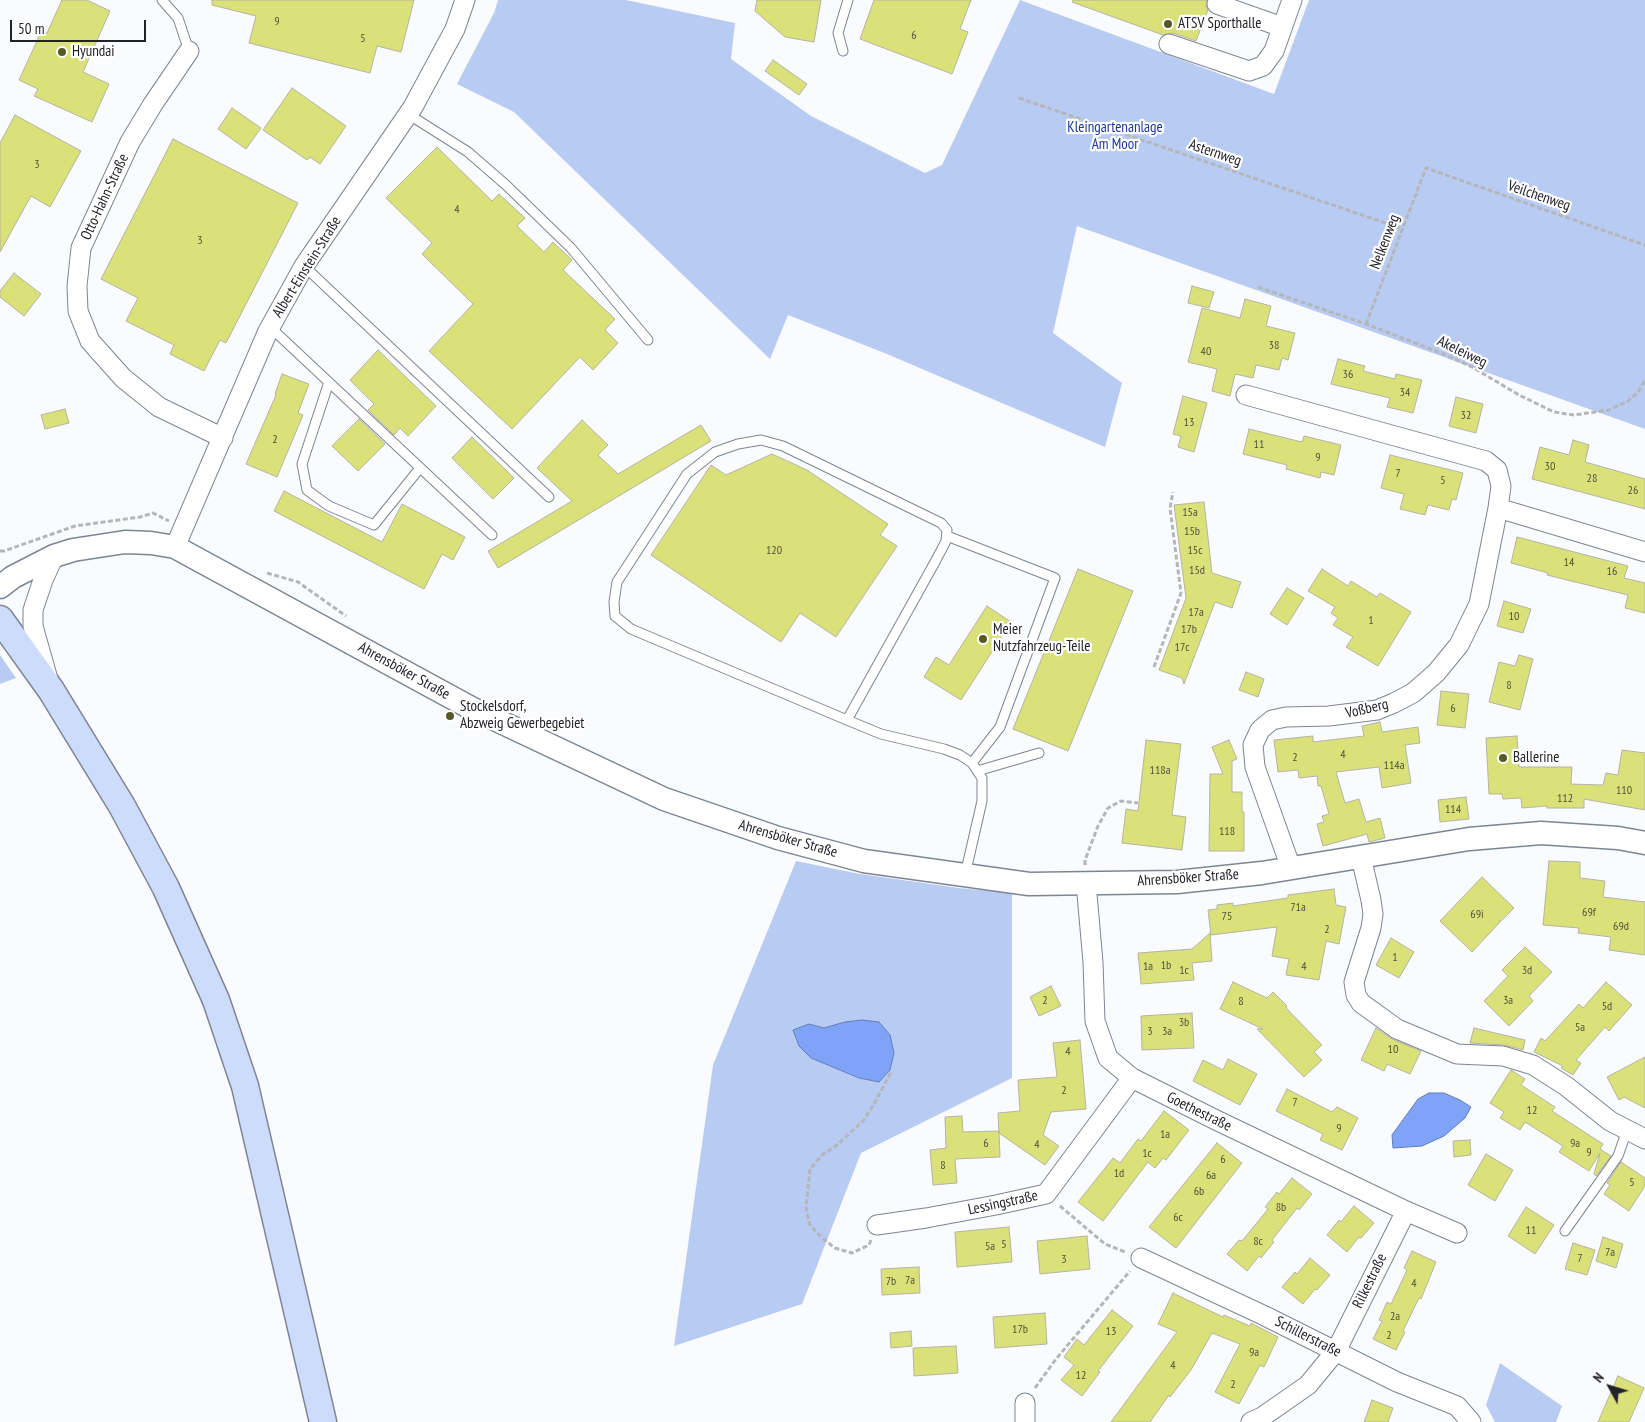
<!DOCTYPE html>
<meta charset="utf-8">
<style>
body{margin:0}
#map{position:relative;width:1645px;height:1422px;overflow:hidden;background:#fafbfe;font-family:"PT Sans Narrow",sans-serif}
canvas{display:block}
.north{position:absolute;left:1585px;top:1362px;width:50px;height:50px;-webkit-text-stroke:4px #fff;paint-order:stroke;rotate:309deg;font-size:14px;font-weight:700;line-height:20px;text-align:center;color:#212329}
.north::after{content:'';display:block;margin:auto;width:18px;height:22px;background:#212329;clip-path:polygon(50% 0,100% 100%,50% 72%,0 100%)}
.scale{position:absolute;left:10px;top:20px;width:136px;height:22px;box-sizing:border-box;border:2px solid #212329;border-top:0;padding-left:6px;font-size:15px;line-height:18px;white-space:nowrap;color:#212329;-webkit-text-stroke:4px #fff;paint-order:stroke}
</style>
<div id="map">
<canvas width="1645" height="1422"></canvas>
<div class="north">N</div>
<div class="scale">50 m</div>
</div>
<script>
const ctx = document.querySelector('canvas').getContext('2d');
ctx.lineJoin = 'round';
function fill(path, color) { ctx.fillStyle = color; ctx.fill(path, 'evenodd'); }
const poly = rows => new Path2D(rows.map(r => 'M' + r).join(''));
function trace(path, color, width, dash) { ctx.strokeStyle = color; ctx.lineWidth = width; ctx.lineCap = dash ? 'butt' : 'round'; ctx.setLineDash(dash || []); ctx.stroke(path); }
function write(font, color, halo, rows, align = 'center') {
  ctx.font = font + ' "PT Sans Narrow",sans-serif'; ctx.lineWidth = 4.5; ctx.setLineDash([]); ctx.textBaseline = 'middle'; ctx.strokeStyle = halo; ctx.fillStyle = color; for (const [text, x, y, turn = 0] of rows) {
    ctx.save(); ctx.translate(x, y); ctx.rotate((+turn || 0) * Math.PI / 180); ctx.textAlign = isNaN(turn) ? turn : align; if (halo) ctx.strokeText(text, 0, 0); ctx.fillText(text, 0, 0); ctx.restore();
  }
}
const green = poly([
 [498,0,626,0,735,23,731,59,811,116,925,173,942,165,1020,0,1274,94,1309,0,1645,0,1645,429,1077,226,1053,333,1122,383,1105,447,887,354,788,315,770,359,514,112,457,84,494,13],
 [0,655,16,678,0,684],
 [796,861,860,874,959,888,1012,893,1012,1078,861,1153,802,1304,674,1346,713,1065],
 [809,1024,824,1028,890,1070,879,1082,858,1078,811,1058],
 [1500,1363,1562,1406,1556,1422,1495,1422,1486,1405]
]);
const water = poly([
 [862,1020,879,1022,890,1035,894,1053,890,1070,879,1082,859,1078,811,1058,799,1046,793,1030,809,1024,824,1028,845,1022,862,1020],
 [1429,1093,1444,1093,1460,1100,1471,1107,1465,1118,1444,1136,1422,1146,1393,1148,1392,1135,1418,1099,1429,1093]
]);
const building = poly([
 [62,0,87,0,110,11,83,72,109,84,92,122,34,96,38,89,19,80,42,30,47,33,62,0],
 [212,0,414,0,401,52,377,46,370,73,249,43,256,16,212,5,212,0],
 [757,0,821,0,814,42,785,37,755,11,757,0],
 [874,0,971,0,960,29,968,32,952,74,860,39,874,0],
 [1073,0,1207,0,1206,6,1208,10,1196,41,1173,33,1163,35,1072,2,1073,0],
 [773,60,807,84,799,95,765,71,773,60],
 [292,88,346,126,320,164,310,157,307,160,263,130,292,88],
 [232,108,261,128,246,149,218,129,232,108],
 [15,115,81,151,50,207,31,196,0,252,0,143,15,115],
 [173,139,298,203,226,343,220,340,204,371,170,354,174,345,126,321,138,298,101,279,173,139],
 [437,147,492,201,499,194,525,218,517,226,544,252,553,242,572,260,563,270,615,319,605,330,618,343,593,370,580,357,512,429,429,351,473,304,422,254,432,243,386,198,437,147],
 [14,273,41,294,24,316,0,297,0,291,14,273],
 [1192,286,1214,292,1209,308,1188,303,1192,286],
 [1245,299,1271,306,1266,326,1295,333,1288,360,1282,358,1279,370,1256,365,1253,378,1235,374,1230,396,1212,391,1217,369,1188,362,1202,308,1240,318,1245,299],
 [378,350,436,406,408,436,400,428,394,435,368,410,374,404,350,380,378,350],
 [1338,359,1365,366,1363,371,1395,379,1396,374,1422,380,1413,413,1387,407,1390,398,1331,384,1338,359],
 [282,374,309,384,298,413,303,415,277,477,246,464,276,395,275,394,282,374],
 [1183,396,1207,403,1194,452,1178,447,1181,436,1173,434,1183,396],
 [1456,397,1483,404,1476,433,1449,426,1456,397],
 [65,409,69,423,45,429,41,415,65,409],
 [359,419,385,444,358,471,332,446,359,419],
 [582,420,608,445,598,455,618,474,701,425,711,441,498,568,488,551,572,501,537,468,582,420],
 [1249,429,1302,442,1304,436,1341,445,1334,475,1321,472,1320,478,1286,469,1287,465,1243,454,1249,429],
 [472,437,514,478,493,499,452,458,472,437],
 [1573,440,1589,445,1585,462,1645,479,1645,509,1532,479,1540,447,1569,455,1573,440],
 [772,454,807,470,888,524,880,535,897,546,836,637,800,613,781,642,651,555,711,465,726,475,772,454],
 [1390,455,1463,473,1456,500,1452,499,1449,510,1428,505,1425,515,1400,509,1404,494,1381,488,1390,455],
 [284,491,382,542,402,504,465,537,453,560,442,554,424,589,274,511,284,491],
 [1204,502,1212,573,1241,582,1232,608,1215,602,1184,684,1182,678,1159,670,1186,598,1174,505,1204,502],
 [1517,537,1628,566,1624,578,1645,583,1645,613,1625,608,1628,595,1547,575,1548,573,1511,563,1517,537],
 [1078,569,1133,591,1068,751,1013,729,1078,569],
 [1322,569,1348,586,1351,581,1377,597,1380,593,1411,612,1378,666,1346,647,1353,637,1333,625,1338,618,1331,613,1335,607,1308,591,1322,569],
 [1287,588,1304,598,1287,625,1270,614,1287,588],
 [1504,601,1531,609,1523,633,1497,626,1504,601],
 [987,606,1011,622,961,700,924,677,936,657,949,665,987,606],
 [1519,655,1533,659,1520,710,1489,702,1499,662,1515,666,1519,655],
 [1246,672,1264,679,1258,697,1239,690,1246,672],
 [1441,691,1469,694,1465,728,1437,725,1441,691],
 [1380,722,1382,732,1418,727,1420,743,1405,745,1411,783,1382,788,1379,767,1336,772,1345,803,1359,799,1366,822,1380,818,1385,838,1369,842,1367,834,1323,846,1317,824,1324,822,1322,816,1329,814,1321,786,1318,786,1317,776,1299,778,1298,770,1278,772,1274,740,1313,736,1313,742,1364,736,1362,726,1380,722],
 [1517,736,1519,767,1572,767,1571,784,1603,785,1606,773,1618,775,1622,750,1645,753,1645,810,1584,799,1584,808,1547,808,1547,806,1522,808,1521,798,1503,799,1502,794,1489,794,1486,738,1517,736],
 [1146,740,1181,744,1172,815,1186,817,1182,850,1122,843,1126,809,1138,811,1146,740],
 [1229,740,1237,759,1232,761,1232,792,1242,792,1242,812,1244,812,1244,851,1209,851,1210,774,1223,774,1212,747,1229,740],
 [1466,797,1469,819,1440,822,1438,800,1466,797],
 [1549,861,1580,862,1580,878,1605,881,1603,897,1645,902,1645,955,1609,950,1611,937,1578,933,1579,928,1543,925,1549,861],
 [1482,877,1514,908,1501,921,1499,921,1500,922,1472,952,1440,921,1482,877],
 [1334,889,1336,905,1346,907,1339,944,1326,941,1319,980,1286,975,1289,959,1272,956,1277,927,1211,935,1208,910,1217,909,1217,905,1233,903,1233,906,1288,898,1288,895,1334,889],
 [1210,933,1212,961,1192,963,1194,980,1141,984,1138,953,1192,949,1210,933],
 [1391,938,1414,952,1399,978,1376,965,1391,938],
 [1525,947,1552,972,1529,996,1533,1001,1509,1026,1484,1001,1508,976,1502,970,1525,947],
 [1233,982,1267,998,1273,992,1287,1006,1286,1008,1322,1045,1314,1052,1322,1060,1304,1077,1257,1029,1263,1029,1220,1009,1233,982],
 [1606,982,1632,1005,1609,1031,1605,1027,1576,1060,1581,1063,1573,1075,1561,1068,1563,1066,1534,1052,1541,1038,1545,1041,1579,1004,1583,1008,1606,982],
 [1051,986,1061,1006,1039,1016,1030,997,1051,986],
 [1192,1013,1194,1048,1142,1050,1141,1016,1192,1013],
 [1376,1028,1392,1039,1421,1051,1410,1074,1387,1064,1384,1071,1361,1060,1376,1028],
 [1474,1028,1525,1040,1523,1050,1504,1045,1470,1043,1474,1028],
 [1080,1040,1086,1109,1051,1112,1043,1135,1059,1146,1045,1165,999,1133,998,1113,1020,1111,1018,1080,1057,1077,1053,1043,1080,1040],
 [1645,1057,1645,1108,1624,1097,1619,1100,1607,1077,1645,1057],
 [1228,1059,1257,1074,1240,1105,1193,1081,1203,1060,1223,1070,1228,1059],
 [1511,1070,1525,1079,1521,1085,1555,1107,1552,1111,1603,1144,1600,1149,1611,1156,1596,1176,1594,1174,1600,1153,1589,1171,1559,1152,1563,1146,1525,1122,1520,1130,1500,1118,1504,1112,1490,1103,1511,1070],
 [1287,1089,1332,1112,1337,1107,1358,1118,1342,1150,1320,1140,1323,1134,1276,1111,1287,1089],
 [1164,1111,1189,1130,1166,1160,1163,1158,1155,1168,1148,1162,1103,1221,1078,1202,1113,1158,1120,1163,1138,1139,1141,1141,1164,1111],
 [962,1116,963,1132,999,1131,1000,1157,955,1159,957,1183,933,1185,930,1150,946,1148,945,1117,962,1116],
 [1470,1140,1471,1155,1454,1157,1453,1141,1470,1140],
 [1217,1143,1242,1163,1176,1248,1149,1227,1217,1143],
 [1486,1154,1513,1170,1495,1201,1468,1185,1486,1154],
 [1621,1162,1645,1178,1645,1186,1629,1211,1604,1194,1610,1185,1607,1183,1621,1162],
 [1292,1178,1312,1194,1299,1210,1297,1208,1272,1240,1274,1242,1261,1258,1259,1256,1247,1271,1227,1254,1239,1240,1242,1241,1268,1209,1265,1207,1277,1192,1279,1194,1292,1178],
 [1354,1206,1374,1223,1361,1238,1359,1237,1347,1252,1327,1235,1339,1220,1341,1222,1354,1206],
 [1526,1207,1554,1225,1535,1254,1508,1236,1526,1207],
 [1009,1227,1012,1262,957,1267,955,1232,1009,1227],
 [1087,1236,1090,1269,1040,1274,1037,1241,1087,1236],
 [1603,1237,1623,1244,1616,1268,1596,1261,1603,1237],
 [1573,1243,1595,1250,1587,1275,1565,1269,1573,1243],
 [1412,1251,1436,1262,1421,1299,1419,1298,1403,1331,1405,1332,1396,1350,1373,1339,1382,1321,1379,1320,1387,1302,1391,1304,1407,1270,1404,1268,1412,1251],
 [1310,1258,1330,1275,1317,1290,1315,1289,1303,1304,1282,1287,1295,1272,1297,1274,1310,1258],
 [919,1267,920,1293,882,1295,881,1269,919,1267],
 [1173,1293,1223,1317,1224,1315,1250,1326,1251,1323,1278,1337,1264,1367,1260,1365,1239,1404,1215,1392,1240,1344,1212,1333,1191,1370,1170,1397,1169,1395,1150,1422,1111,1422,1177,1332,1158,1324,1173,1293],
 [1112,1310,1133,1326,1098,1371,1100,1372,1082,1396,1061,1380,1074,1365,1064,1357,1077,1339,1084,1345,1112,1310],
 [1045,1313,1047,1344,995,1348,993,1317,1045,1313],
 [911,1331,912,1346,891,1348,890,1333,911,1331],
 [956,1346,958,1373,914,1376,913,1348,956,1346],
 [1618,1376,1644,1388,1629,1422,1598,1422,1618,1376],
 [1372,1400,1393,1408,1388,1422,1364,1422,1372,1400]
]);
const path = poly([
 [1019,98,1403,229],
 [1258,287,1366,324,1441,353,1472,367,1519,395,1554,412,1574,415,1609,410,1628,401,1638,392,1645,380],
 [1366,324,1426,168,1645,245],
 [0,551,4,551,75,526,140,517,153,513,169,521],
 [267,573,298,582,346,616],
 [1154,667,1181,593,1170,508,1173,492],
 [1085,865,1085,860,1098,826,1108,808,1121,801,1138,803],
 [1060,1206,1105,1244,1125,1252],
 [871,1240,869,1245,852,1253,835,1248,822,1238,810,1225,806,1207,810,1169,822,1155,837,1145,863,1121,874,1104,891,1072],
 [1035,1388,1056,1359,1130,1271]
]);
const service = poly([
 [162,0,178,18,189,51],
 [843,51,838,33,848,0],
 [408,114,468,152,506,185,571,248,648,340],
 [304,266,549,497],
 [270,327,492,535],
 [329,382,302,464,307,490,329,506,374,525,420,468],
 [947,536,1055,578,1000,727,972,763],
 [847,720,935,562,946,541,947,530,941,523,783,446,761,440,738,444,715,452,687,474,617,582,614,602,615,616,631,629,847,720,881,734,944,749,960,755,972,763,982,778,982,801,965,875],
 [977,771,1039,753],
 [1565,1231,1618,1156,1627,1130]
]);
const minor = poly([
 [1217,4,1282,27],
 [1169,44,1249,71,1263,66,1274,51,1292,0],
 [189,51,153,104,130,142,81,248,77,286,78,311,90,341,123,378,159,407,223,438],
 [1246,395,1486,461,1497,470,1501,486,1498,508],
 [175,547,268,331,304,266,413,107,455,29,465,0],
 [48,679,33,626,33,610,43,580,54,556],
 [1361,857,1371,900,1373,914,1371,928,1354,982,1356,995,1361,1003,1397,1029,1457,1054,1503,1056,1533,1065,1566,1086,1610,1121,1645,1139],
 [1291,868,1255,767,1253,745,1260,730,1272,720,1286,717,1329,716,1377,710,1394,703,1413,693,1436,673,1459,645,1479,604,1498,508,1645,552],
 [1086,883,1093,962,1095,1021,1108,1058,1132,1078,1216,1120,1406,1211,1457,1233],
 [877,1225,926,1218,996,1205,1046,1194,1132,1078],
 [1141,1258,1265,1316,1397,1382,1457,1406,1471,1422],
 [1025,1403,1025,1422],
 [1251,1422,1262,1417,1308,1385,1336,1351,1406,1211]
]);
const tertiary = poly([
 [0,587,13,577,54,556,73,550,125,542,151,543,175,547,471,708,664,799,778,838,864,861,1029,884,1177,882,1262,873,1469,839,1541,833,1618,838,1645,843]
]);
const secondary = poly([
 [0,619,51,690,122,806,166,888,216,1000,245,1086,323,1422]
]);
const markers = [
 [1168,24,5,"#565927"],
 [62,52,5,"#565927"],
 [983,639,5,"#565927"],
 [450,716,5,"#565927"],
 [1503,758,5,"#565927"]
];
const numberNames = [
 ["9",277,22],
 ["6",914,36],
 ["5",363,39],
 ["3",37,165],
 ["4",457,210],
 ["3",200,241],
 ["38",1274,346],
 ["40",1206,352],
 ["36",1348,375],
 ["34",1405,393],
 ["32",1466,416],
 ["13",1189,423],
 ["2",275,440],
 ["11",1259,445],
 ["9",1318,458],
 ["30",1550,467],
 ["7",1398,474],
 ["28",1592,479],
 ["5",1443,481],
 ["26",1633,491],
 ["15a",1190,513],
 ["15b",1192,532],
 ["120",774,551],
 ["15c",1195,551],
 ["14",1569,563],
 ["15d",1197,571],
 ["16",1612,572],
 ["17a",1196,613],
 ["10",1514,617],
 ["1",1371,621],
 ["17b",1189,630],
 ["17c",1182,648],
 ["8",1509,686],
 ["6",1453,709],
 ["4",1343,755],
 ["2",1295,758],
 ["114a",1394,766],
 ["118a",1160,771],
 ["110",1624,791],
 ["112",1565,799],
 ["114",1453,810],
 ["118",1227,832],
 ["71a",1298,908],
 ["69f",1589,913],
 ["69i",1477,915],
 ["75",1227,917],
 ["69d",1621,927],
 ["2",1327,930],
 ["1",1395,958],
 ["1b",1166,966],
 ["1a",1148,967],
 ["4",1304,967],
 ["1c",1184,971],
 ["3d",1527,971],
 ["2",1045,1001],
 ["3a",1508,1001],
 ["8",1241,1002],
 ["5d",1607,1007],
 ["3b",1184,1023],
 ["5a",1580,1028],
 ["3",1150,1032],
 ["3a",1167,1032],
 ["10",1393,1050],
 ["4",1068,1052],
 ["2",1064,1091],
 ["7",1295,1103],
 ["12",1532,1111],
 ["9",1339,1129],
 ["1a",1165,1135],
 ["6",986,1144],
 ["9a",1575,1144],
 ["4",1037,1145],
 ["9",1589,1153],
 ["1c",1147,1154],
 ["6",1223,1160],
 ["8",943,1166],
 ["1d",1119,1174],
 ["6a",1211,1176],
 ["5",1632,1183],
 ["6b",1199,1192],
 ["8b",1281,1208],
 ["6c",1178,1218],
 ["11",1531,1231],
 ["8c",1258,1242],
 ["5",1004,1245],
 ["5a",990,1247],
 ["7a",1610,1253],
 ["7",1580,1259],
 ["3",1064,1260],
 ["7a",910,1281],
 ["7b",891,1282],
 ["4",1414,1284],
 ["2a",1395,1317],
 ["17b",1020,1330],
 ["13",1111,1332],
 ["2",1389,1336],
 ["9a",1254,1353],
 ["4",1173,1366],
 ["12",1081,1376],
 ["2",1233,1385]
];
const poiNames = [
 ["ATSV Sporthalle",1178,24],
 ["Hyundai",72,52],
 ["Meier",993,630],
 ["Nutzfahrzeug-Teile",993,647],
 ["Stockelsdorf,",460,707],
 ["Abzweig Gewerbegebiet",460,724],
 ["Ballerine",1513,758]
];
const parkNames = [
 ["Kleingartenanlage",1115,128],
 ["Am Moor",1115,145]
];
const streetNames = [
 ["Asternweg",1215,153,19],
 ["Veilchenweg",1539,196,19],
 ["Otto-Hahn-Straße",105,197,-65],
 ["Nelkenweg",1385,242,-69],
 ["Albert-Einstein-Straße",307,267,-58],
 ["Akeleiweg",1462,352,26],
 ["Ahrensböker Straße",404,671,29],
 ["Voßberg",1367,709,-13],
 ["Ahrensböker Straße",788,839,16],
 ["Ahrensböker Straße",1188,878,-4],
 ["Goethestraße",1199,1112,26],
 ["Lessingstraße",1003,1203,-12],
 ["Rilkestraße",1370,1281,-64],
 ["Schillerstraße",1308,1337,27]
];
fill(green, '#b8cbf2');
fill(water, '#7fa4f7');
trace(water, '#637db9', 1);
fill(building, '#dae179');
trace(building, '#b3b4a5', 1);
trace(service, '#7e8592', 11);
trace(minor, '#7e8592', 21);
trace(tertiary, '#7e8592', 25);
trace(secondary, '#7e8592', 29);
trace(path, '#b5b6ba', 3, [5, 2.5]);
trace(service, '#fff', 9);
trace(minor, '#fff', 19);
trace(tertiary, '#fff', 22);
trace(secondary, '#cedcfc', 26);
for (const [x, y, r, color] of markers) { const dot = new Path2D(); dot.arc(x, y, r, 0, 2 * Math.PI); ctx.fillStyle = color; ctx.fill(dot); trace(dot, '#fff', 2); }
write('12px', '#4f523d', null, numberNames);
write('15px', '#212329', '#fff', poiNames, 'left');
write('15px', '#1b3a98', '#fff', parkNames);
write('15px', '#212329', '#fff', streetNames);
</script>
